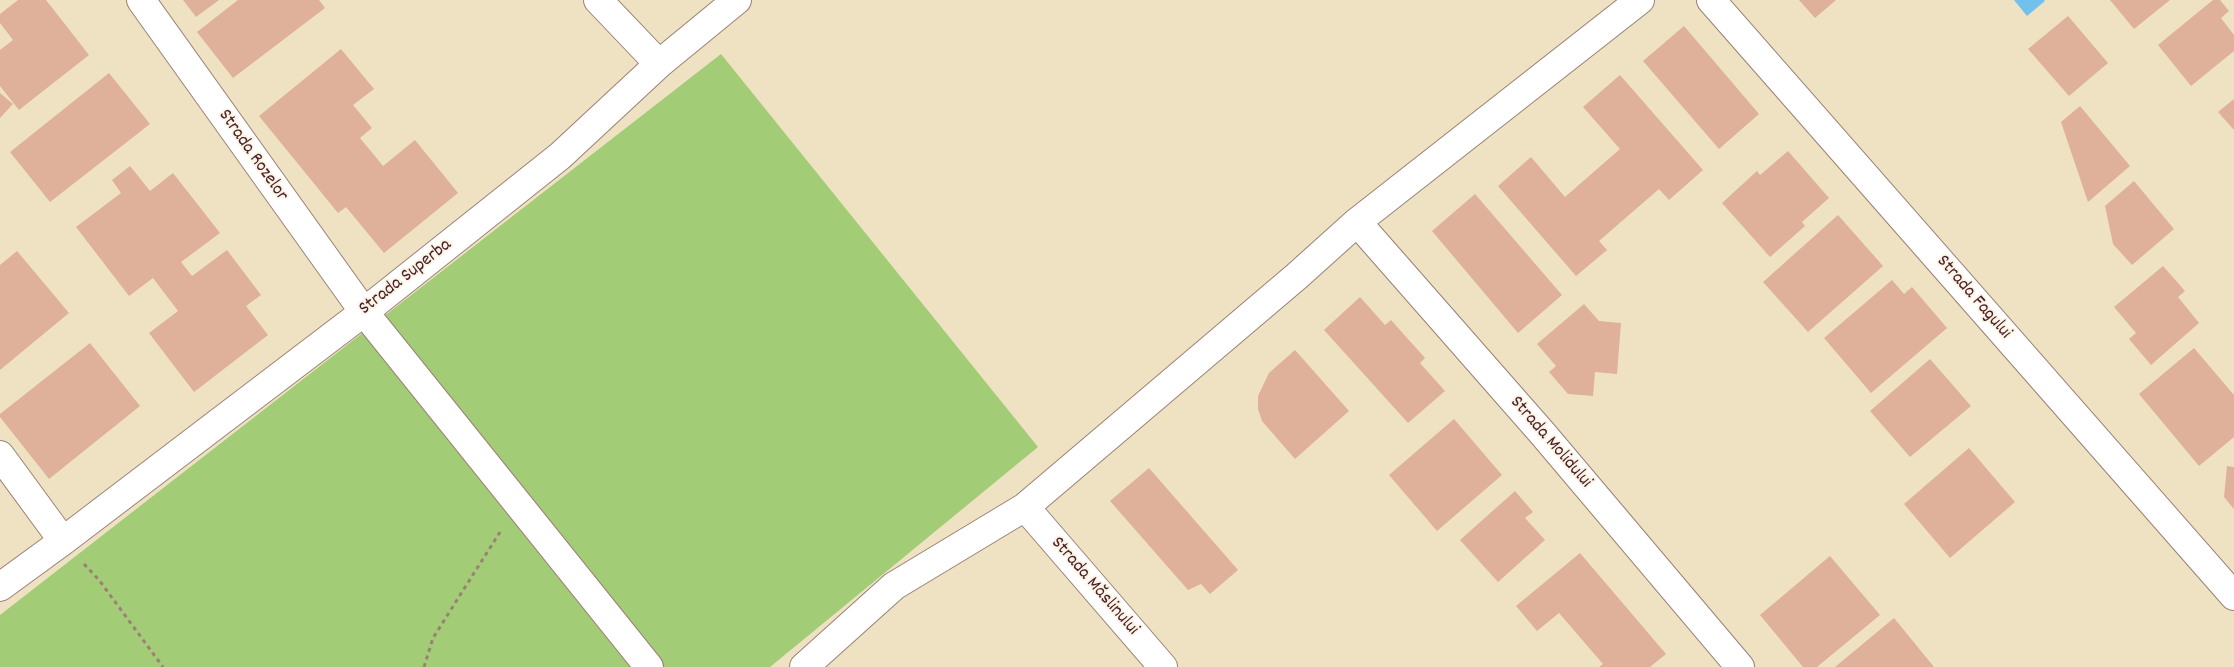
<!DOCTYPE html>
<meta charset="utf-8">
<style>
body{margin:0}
canvas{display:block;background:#eee2c2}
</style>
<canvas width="2234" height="667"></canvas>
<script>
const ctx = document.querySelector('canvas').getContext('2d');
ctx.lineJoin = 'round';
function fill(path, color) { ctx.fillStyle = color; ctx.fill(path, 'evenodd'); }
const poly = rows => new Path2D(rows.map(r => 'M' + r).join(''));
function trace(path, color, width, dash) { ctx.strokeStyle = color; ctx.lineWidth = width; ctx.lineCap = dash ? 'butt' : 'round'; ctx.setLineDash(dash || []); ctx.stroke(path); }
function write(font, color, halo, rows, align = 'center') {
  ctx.font = font + ' Dekko,sans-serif'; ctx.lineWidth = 4; ctx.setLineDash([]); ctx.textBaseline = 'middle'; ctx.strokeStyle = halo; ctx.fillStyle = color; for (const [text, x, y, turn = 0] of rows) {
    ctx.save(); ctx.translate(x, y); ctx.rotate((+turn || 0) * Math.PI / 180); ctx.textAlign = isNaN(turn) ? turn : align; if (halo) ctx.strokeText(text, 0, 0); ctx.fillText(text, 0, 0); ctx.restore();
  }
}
const green = poly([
 [721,54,1038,447,770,667,0,667,0,615]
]);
const water = poly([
 [2014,0,2044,0,2045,1,2027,16]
]);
const building = poly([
 [18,0,46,0,89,55,19,110,0,86,0,50,13,40,0,23,0,14],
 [183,0,219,0,196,17],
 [238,0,319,0,325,8,233,78,197,32],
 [1799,0,1836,0,1815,18],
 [2110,0,2170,0,2134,29],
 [2213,0,2220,0,2229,11,2221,18,2234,35,2234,51,2191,86,2158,45],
 [2068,16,2108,63,2069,96,2028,49],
 [1684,26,1759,114,1719,149,1643,61],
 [341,49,374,89,353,105,372,128,360,138,383,166,415,140,458,193,384,253,346,207,338,213,259,116],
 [109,73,150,124,50,202,10,152],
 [1620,75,1703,170,1669,200,1659,189,1599,241,1607,250,1576,276,1498,186,1531,157,1565,197,1620,149,1583,107],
 [0,93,13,104,0,118],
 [2234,99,2234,130,2218,112],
 [2080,106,2130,166,2088,202,2061,122],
 [1788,151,1829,198,1802,222,1805,226,1770,257,1722,203,1757,171,1760,175],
 [130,166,150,191,173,173,220,233,181,262,192,276,227,250,261,295,246,306,268,335,194,392,149,333,178,311,153,278,129,296,76,227,121,193,112,180],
 [2134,181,2174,229,2132,265,2113,244,2105,206],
 [1475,194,1562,295,1518,333,1432,231],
 [1838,215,1883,266,1808,332,1763,282],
 [17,251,69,313,0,370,0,265],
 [2163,266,2185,291,2178,297,2199,323,2151,365,2129,339,2136,333,2114,307],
 [1892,280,1904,294,1912,287,1947,328,1871,393,1824,338],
 [1360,297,1385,325,1391,320,1425,358,1420,363,1445,391,1408,423,1324,330],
 [1584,304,1599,321,1621,323,1617,374,1595,372,1593,396,1568,394,1549,372,1556,366,1537,344],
 [90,343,140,406,49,479,0,417,0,414],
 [2194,348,2234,395,2234,437,2199,466,2139,394],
 [1295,350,1349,411,1295,459,1262,421,1258,409,1258,396,1269,373],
 [1930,359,1971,406,1910,457,1870,411],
 [1454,419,1502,475,1437,531,1389,475],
 [1969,448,2015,502,1950,558,1904,504],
 [2227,466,2234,467,2234,509,2224,497],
 [1149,468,1238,570,1210,594,1201,584,1188,590,1110,501],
 [1515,491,1533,512,1525,518,1545,540,1498,582,1460,540],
 [1580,553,1666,654,1650,667,1599,667,1603,664,1559,613,1537,631,1516,606],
 [1830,556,1880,615,1817,667,1803,667,1760,615],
 [1894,618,1934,667,1835,667]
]);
const path = poly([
 [84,564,99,580,163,667],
 [424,667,433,638,500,532]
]);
const minor = poly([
 [141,0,364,312,649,667],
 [598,0,659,64],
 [1711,0,2234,596],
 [1357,222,1543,434,1740,667],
 [0,455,63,541],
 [1025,507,1163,667],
 [0,587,63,541,364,312,560,156,659,64,737,0],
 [804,667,894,586,1025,507,1297,276,1357,222,1640,0]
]);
const streetNames = [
 ["Strada Rozelor",252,156,55],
 ["Strada Superba",406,278,-38],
 ["Strada Fagului",1973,298,49],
 ["Strada Molidului",1550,443,49],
 ["Strada Măslinului",1094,587,49]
];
fill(green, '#a3cc77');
fill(water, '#72c0ec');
fill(building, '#dfb09a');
trace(minor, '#9c8076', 30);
trace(path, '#9c8076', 3, [4, 4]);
trace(minor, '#fff', 28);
write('19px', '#4a1f2b', '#fcf5e5', streetNames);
</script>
